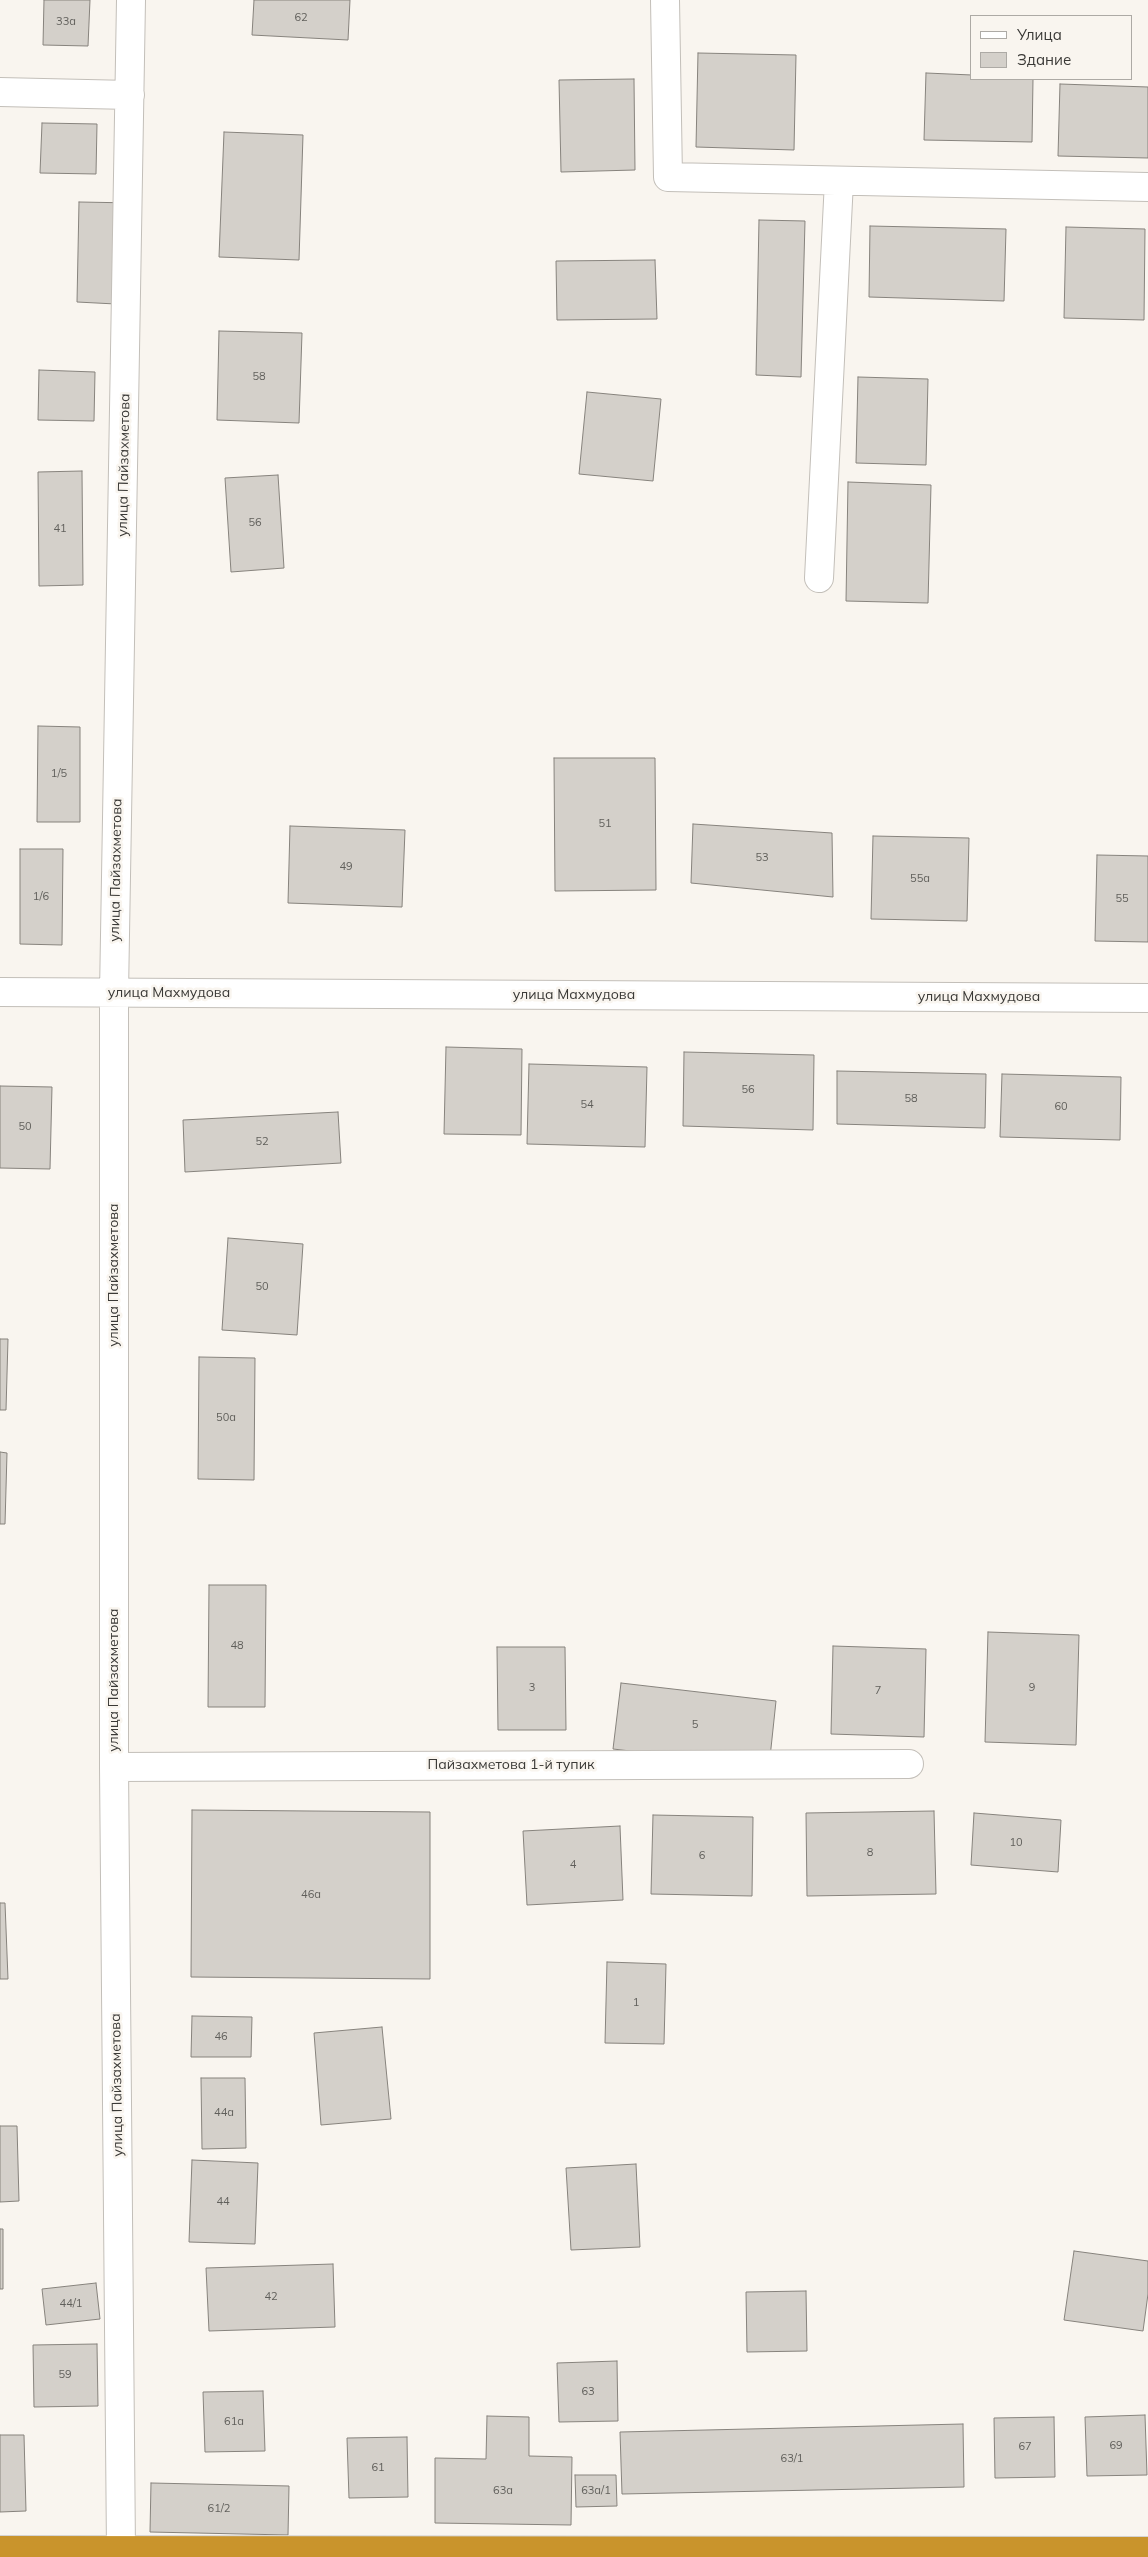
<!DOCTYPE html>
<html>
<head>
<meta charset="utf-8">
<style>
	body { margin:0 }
	#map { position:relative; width:1148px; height:2557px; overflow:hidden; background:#f9f5ef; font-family:Mulish,sans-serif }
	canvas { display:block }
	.legend { position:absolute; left:970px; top:15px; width:162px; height:65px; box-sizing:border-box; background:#f9f5ef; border:1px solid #adaaa5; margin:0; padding:6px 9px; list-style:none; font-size:15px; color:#3a3936 }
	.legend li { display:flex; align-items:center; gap:10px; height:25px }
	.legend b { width:25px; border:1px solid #adaaa5 }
</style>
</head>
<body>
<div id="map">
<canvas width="1148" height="2557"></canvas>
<ul class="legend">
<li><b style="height:6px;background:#fff"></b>Улица</li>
<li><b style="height:14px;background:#d4d0ca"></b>Здание</li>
</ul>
</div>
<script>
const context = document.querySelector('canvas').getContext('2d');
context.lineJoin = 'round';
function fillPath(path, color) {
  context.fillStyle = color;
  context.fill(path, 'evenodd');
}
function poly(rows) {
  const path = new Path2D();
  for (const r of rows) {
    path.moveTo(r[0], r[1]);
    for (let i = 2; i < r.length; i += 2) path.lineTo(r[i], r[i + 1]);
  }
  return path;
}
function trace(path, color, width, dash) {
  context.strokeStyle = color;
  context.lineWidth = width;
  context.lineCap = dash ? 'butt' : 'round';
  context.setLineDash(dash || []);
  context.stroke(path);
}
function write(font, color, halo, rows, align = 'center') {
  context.font = font + ' Mulish,sans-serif';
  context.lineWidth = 5;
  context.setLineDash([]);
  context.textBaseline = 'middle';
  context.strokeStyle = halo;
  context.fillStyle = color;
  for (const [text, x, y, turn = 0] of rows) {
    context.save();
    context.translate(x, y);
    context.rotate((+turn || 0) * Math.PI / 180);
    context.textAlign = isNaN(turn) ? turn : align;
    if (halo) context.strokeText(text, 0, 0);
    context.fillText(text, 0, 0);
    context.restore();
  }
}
const building = poly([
	[44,0,90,0,88,46,43,45,44,0],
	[254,0,350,0,348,40,252,35,254,0],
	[698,53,796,55,794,150,696,147,698,53],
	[926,73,972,75,972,79,1033,79,1032,142,924,140,926,73],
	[634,79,635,170,561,172,559,80,634,79],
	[1060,84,1148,87,1148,158,1058,156,1060,84],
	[42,123,97,124,96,174,40,173,42,123],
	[224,132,303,135,299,260,219,257,224,132],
	[79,202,134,203,135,305,77,302,79,202],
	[759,220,805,221,801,377,756,375,759,220],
	[870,226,1006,229,1004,301,869,297,870,226],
	[1066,227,1145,229,1144,320,1064,318,1066,227],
	[655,260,657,319,557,320,556,261,655,260],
	[219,331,302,333,299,423,217,420,219,331],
	[39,370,95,372,94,421,38,420,39,370],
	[858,377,928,379,926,465,856,463,858,377],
	[587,392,661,399,653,481,579,474,587,392],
	[82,471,83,585,39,586,38,472,82,471],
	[278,475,284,568,231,572,225,478,278,475],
	[848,482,931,485,928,603,846,601,848,482],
	[38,726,80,727,80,822,37,822,38,726],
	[554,758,655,758,656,890,555,891,554,758],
	[693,824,832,833,833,897,691,883,693,824],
	[290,826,405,830,402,907,288,903,290,826],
	[873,836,969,838,967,921,871,919,873,836],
	[20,849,63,849,62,945,20,944,20,849],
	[1097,855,1148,856,1148,942,1095,941,1097,855],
	[446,1047,522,1049,521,1135,444,1134,446,1047],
	[684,1052,814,1055,813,1130,683,1126,684,1052],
	[529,1064,647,1067,645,1147,527,1144,529,1064],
	[837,1071,986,1074,985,1128,837,1124,837,1071],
	[1002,1074,1121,1077,1120,1140,1000,1137,1002,1074],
	[0,1086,52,1087,50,1169,0,1168,0,1086],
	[338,1112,341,1163,185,1172,183,1120,338,1112],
	[228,1238,303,1244,297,1335,222,1330,228,1238],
	[0,1339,8,1339,6,1410,0,1410,0,1339],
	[199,1357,255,1358,254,1480,198,1479,199,1357],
	[0,1452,7,1453,5,1524,0,1524,0,1452],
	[209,1585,266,1585,265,1707,208,1707,209,1585],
	[988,1632,1079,1635,1076,1745,985,1742,988,1632],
	[833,1646,926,1649,924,1737,831,1734,833,1646],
	[497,1647,565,1647,566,1730,498,1730,497,1647],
	[621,1683,776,1701,769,1767,613,1749,621,1683],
	[192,1810,430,1812,430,1979,191,1977,192,1810],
	[934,1811,936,1894,807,1896,806,1813,934,1811],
	[974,1813,1061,1820,1058,1872,971,1865,974,1813],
	[653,1815,753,1817,752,1896,651,1894,653,1815],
	[620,1826,623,1900,527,1905,523,1831,620,1826],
	[0,1903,5,1903,8,1979,0,1979,0,1903],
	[607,1962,666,1964,664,2044,605,2043,607,1962],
	[192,2016,252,2017,251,2057,191,2057,192,2016],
	[382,2027,391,2119,321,2125,314,2033,382,2027],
	[201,2078,245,2078,246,2148,202,2149,201,2078],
	[0,2126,17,2126,19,2201,0,2202,0,2126],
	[192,2160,258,2163,255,2244,189,2242,192,2160],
	[636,2164,640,2247,571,2250,566,2168,636,2164],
	[0,2229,3,2229,3,2289,0,2289,0,2229],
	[1074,2251,1148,2261,1148,2294,1143,2331,1064,2320,1074,2251],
	[333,2264,335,2327,209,2331,206,2268,333,2264],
	[96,2283,100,2319,46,2325,42,2289,96,2283],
	[806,2291,807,2351,747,2352,746,2292,806,2291],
	[97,2344,98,2406,34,2407,33,2345,97,2344],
	[617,2361,618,2421,559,2422,557,2363,617,2361],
	[263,2391,265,2451,205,2452,203,2392,263,2391],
	[1145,2415,1147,2475,1087,2476,1085,2417,1145,2415],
	[487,2416,529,2417,529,2456,572,2457,571,2525,435,2523,435,2458,486,2459,487,2416],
	[1054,2417,1055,2477,995,2478,994,2418,1054,2417],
	[963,2424,964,2487,622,2494,620,2432,963,2424],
	[0,2435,24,2435,26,2511,0,2512,0,2435],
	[407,2437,408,2497,349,2498,347,2438,407,2437],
	[575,2475,616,2475,617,2506,576,2507,575,2475],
	[151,2483,289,2486,288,2535,150,2532,151,2483]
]);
fillPath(building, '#d4d0ca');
trace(building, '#87837d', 1);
const minor = poly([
	[665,0,668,177,1148,187],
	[0,92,130,95],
	[819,578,839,181],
	[0,992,1148,998],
	[114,1767,909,1764],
	[121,2550,114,1767,114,993,131,0]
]);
const highway = poly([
	[0,2550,1148,2551]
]);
trace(minor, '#c3bfb9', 30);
trace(highway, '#d4d3d3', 30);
trace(minor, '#fff', 28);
trace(highway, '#c9942c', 28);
write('11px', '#605f5b', null, [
	["62",301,18],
	["33а",66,22],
	["58",259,377],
	["56",255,523],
	["41",60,529],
	["1/5",59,774],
	["51",605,824],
	["53",762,858],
	["49",346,867],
	["55а",920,879],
	["1/6",41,897],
	["55",1122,899],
	["56",748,1090],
	["58",911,1099],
	["54",587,1105],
	["60",1061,1107],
	["50",25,1127],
	["52",262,1142],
	["50",262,1287],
	["50а",226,1418],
	["48",237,1646],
	["3",532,1688],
	["9",1032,1688],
	["7",878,1691],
	["5",695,1725],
	["10",1016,1843],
	["8",870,1853],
	["6",702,1856],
	["4",573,1865],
	["46а",311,1895],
	["1",636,2003],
	["46",221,2037],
	["44а",224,2113],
	["44",223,2202],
	["42",271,2297],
	["44/1",71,2304],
	["59",65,2375],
	["63",588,2392],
	["61а",234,2422],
	["69",1116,2446],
	["67",1025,2447],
	["63/1",792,2459],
	["61",378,2468],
	["63а",503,2491],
	["63а/1",596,2491],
	["61/2",219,2509]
]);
write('14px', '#3a3936', '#f9f5ef', [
	["улица Пайзахметова",124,465,-89],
	["улица Пайзахметова",116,870,-89],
	["улица Махмудова",169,993],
	["улица Махмудова",574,995],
	["улица Махмудова",979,997],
	["улица Пайзахметова",114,1275,-90],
	["улица Пайзахметова",114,1680,-90],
	["Пайзахметова 1-й тупик",511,1765],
	["улица Пайзахметова",117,2085,-91]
]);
</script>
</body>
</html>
